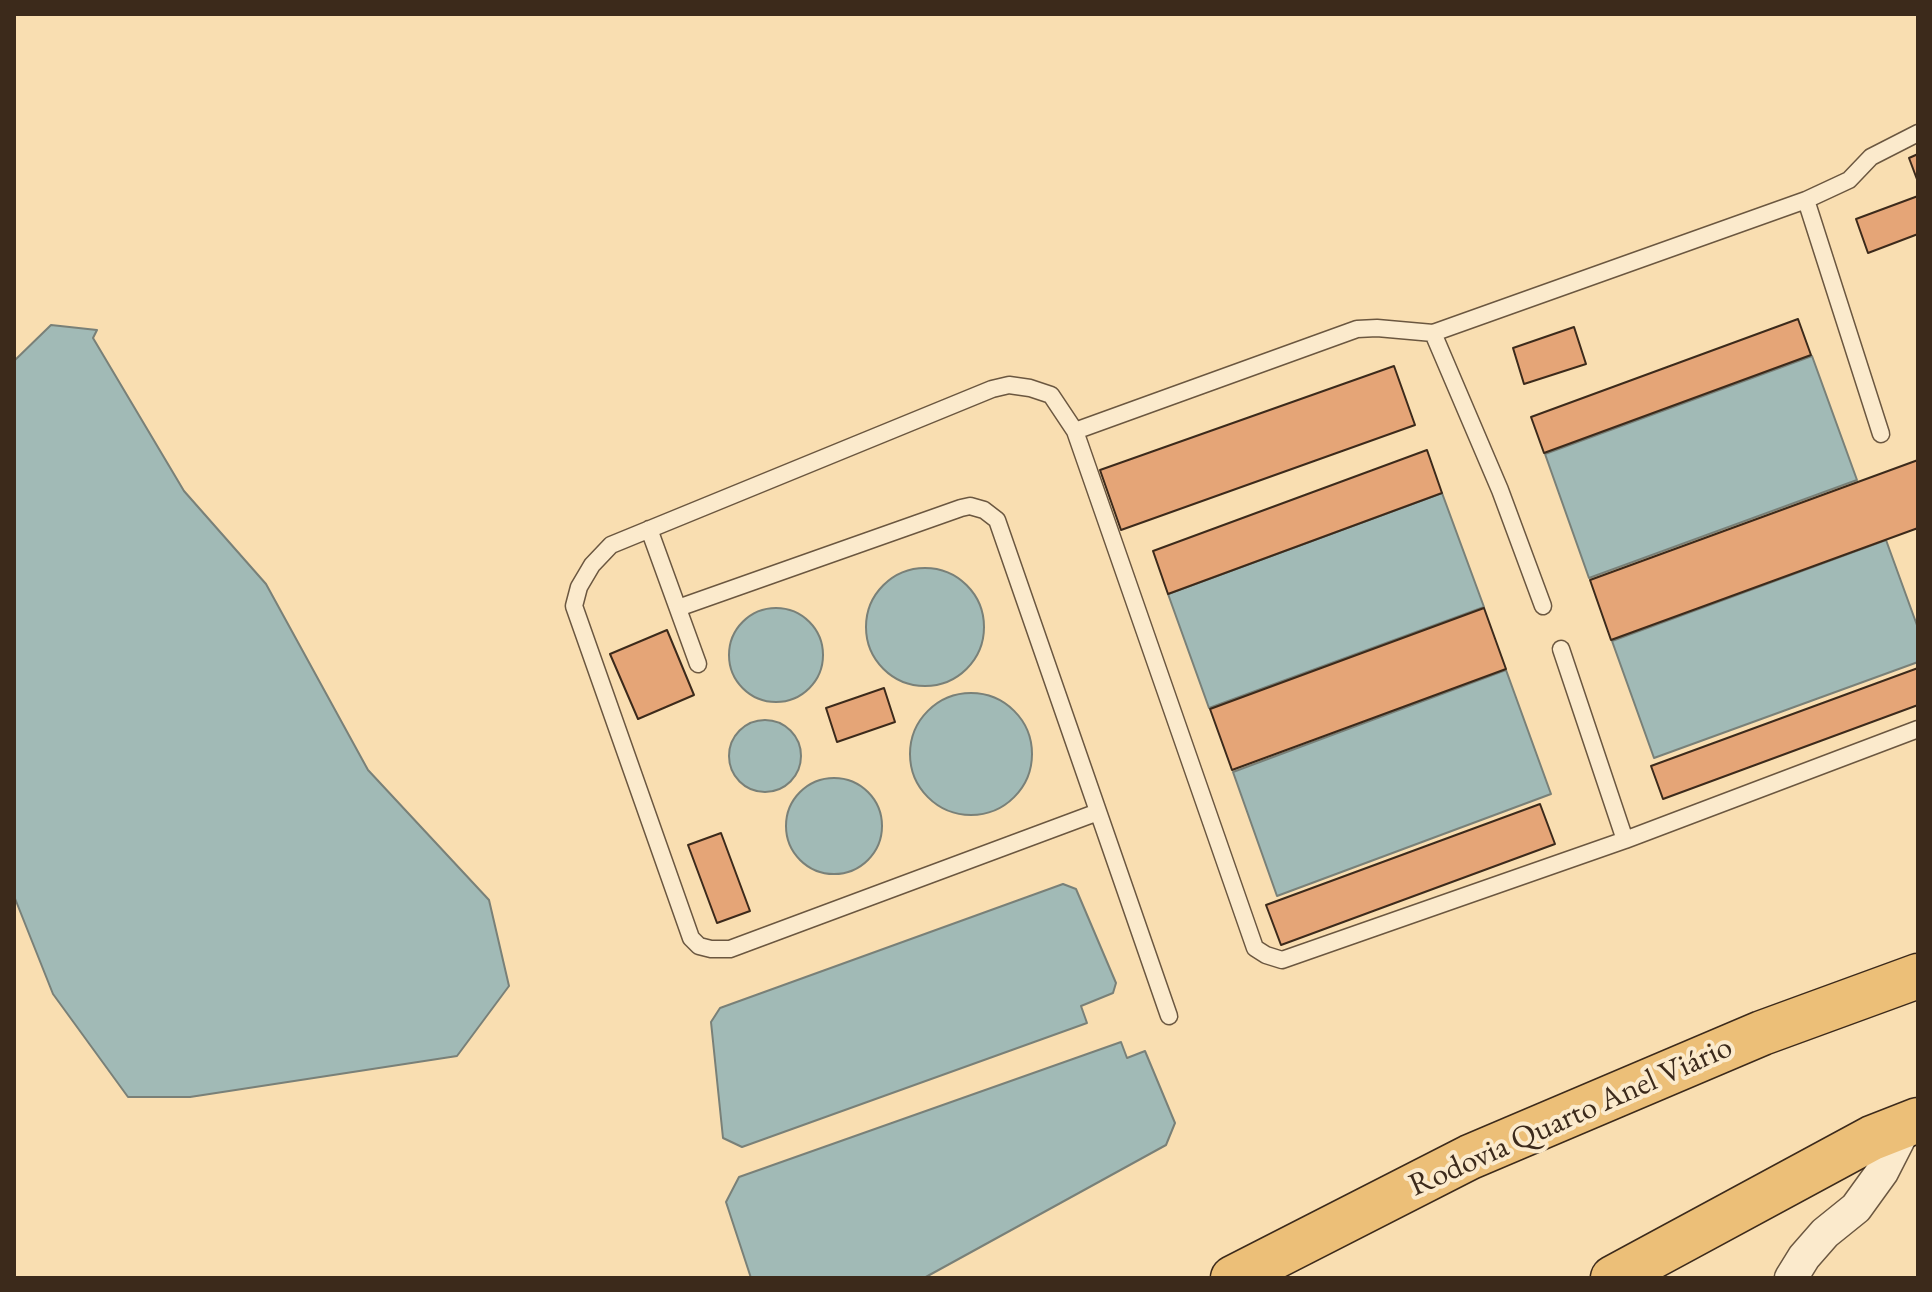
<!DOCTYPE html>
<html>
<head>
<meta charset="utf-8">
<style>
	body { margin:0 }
	#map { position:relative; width:1932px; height:1292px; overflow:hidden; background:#f9deb1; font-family:"EB Garamond",serif }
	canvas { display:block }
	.frame { position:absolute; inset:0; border:16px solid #3c2a1b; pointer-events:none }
</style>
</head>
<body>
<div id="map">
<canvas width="1932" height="1292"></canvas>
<div class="frame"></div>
</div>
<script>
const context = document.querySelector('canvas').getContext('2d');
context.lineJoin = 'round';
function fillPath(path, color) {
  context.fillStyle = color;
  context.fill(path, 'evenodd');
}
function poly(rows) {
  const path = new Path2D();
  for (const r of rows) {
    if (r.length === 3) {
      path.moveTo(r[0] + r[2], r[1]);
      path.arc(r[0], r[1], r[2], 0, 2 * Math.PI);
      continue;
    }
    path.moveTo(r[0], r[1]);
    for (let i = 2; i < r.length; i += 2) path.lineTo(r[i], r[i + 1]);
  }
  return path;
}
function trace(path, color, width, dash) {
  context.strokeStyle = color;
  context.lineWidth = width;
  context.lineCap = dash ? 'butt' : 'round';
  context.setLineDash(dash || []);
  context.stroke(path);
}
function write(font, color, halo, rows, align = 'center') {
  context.font = font + ' "EB Garamond",serif';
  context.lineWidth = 8;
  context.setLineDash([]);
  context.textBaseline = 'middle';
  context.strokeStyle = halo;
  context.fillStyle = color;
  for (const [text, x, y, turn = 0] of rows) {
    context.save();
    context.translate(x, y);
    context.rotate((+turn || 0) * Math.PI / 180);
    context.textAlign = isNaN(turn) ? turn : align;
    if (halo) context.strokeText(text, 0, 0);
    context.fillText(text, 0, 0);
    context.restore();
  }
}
const water = poly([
	[51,325,97,330,93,338,184,491,266,584,368,770,489,900,509,986,457,1056,190,1097,128,1097,53,994,14,896,14,361,51,325],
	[1812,356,1857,480,1589,578,1545,454,1812,356],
	[1442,493,1484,607,1209,708,1168,594,1442,493],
	[1886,540,1918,628,1918,662,1654,758,1612,641,1886,540],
	[925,627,59],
	[776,655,47],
	[1506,670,1551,794,1277,896,1233,772,1506,670],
	[971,754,61],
	[765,756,36],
	[834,826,48],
	[1063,884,1076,889,1116,983,1113,993,1081,1006,1087,1023,742,1147,723,1138,711,1022,720,1008,1063,884],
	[1121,1042,1127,1058,1145,1051,1175,1123,1166,1145,924,1278,751,1278,726,1202,739,1177,1121,1042]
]);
fillPath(water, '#a1bab6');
trace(water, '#798078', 2);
const building = poly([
	[1918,154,1918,182,1909,158,1918,154],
	[1918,196,1918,234,1868,253,1856,219,1918,196],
	[1798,319,1811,355,1544,453,1531,417,1798,319],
	[1574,327,1586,364,1524,384,1513,348,1574,327],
	[1394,366,1415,425,1121,530,1100,470,1394,366],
	[1427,450,1442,493,1168,594,1153,551,1427,450],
	[1918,460,1918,528,1611,640,1590,580,1918,460],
	[1484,608,1506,669,1232,770,1210,709,1484,608],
	[667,630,694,695,638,719,610,654,667,630],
	[1918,668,1918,705,1663,799,1651,766,1918,668],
	[884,688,895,722,837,742,826,708,884,688],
	[1540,804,1555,844,1281,945,1266,905,1540,804],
	[721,833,750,911,717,923,688,845,721,833]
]);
fillPath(building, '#e5a577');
trace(building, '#3c2a1b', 2);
const service = poly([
	[1806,200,1881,434],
	[1433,333,1500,490,1543,606],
	[1075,431,1357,329,1377,328,1433,333,1806,200,1849,180,1871,157,1918,133],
	[649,529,698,664],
	[678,608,961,508,970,506,984,510,997,520,1169,1016],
	[1561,649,1625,840],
	[1098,812,730,949,711,949,699,946,691,938,574,606,579,587,592,565,611,545,992,389,1009,385,1030,388,1051,395,1075,431,1255,948,1266,955,1282,960,1625,840,1918,729]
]);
const minor = poly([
	[1791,1278,1804,1257,1825,1233,1856,1208,1882,1172,1906,1125]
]);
const trunk = poly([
	[1233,1278,1470,1157,1762,1033,1918,976],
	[1613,1278,1872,1138,1918,1120]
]);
trace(service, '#6b5740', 19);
trace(minor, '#6b5740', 35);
trace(trunk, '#3c2a1b', 47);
trace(service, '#fbeacc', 16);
trace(minor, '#fbeacc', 32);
trace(trunk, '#ecbf78', 44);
write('32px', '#3c2a1b', '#fbeacc', [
	["Rodovia Quarto Anel Viário",1571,1117,-24]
]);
</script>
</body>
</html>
